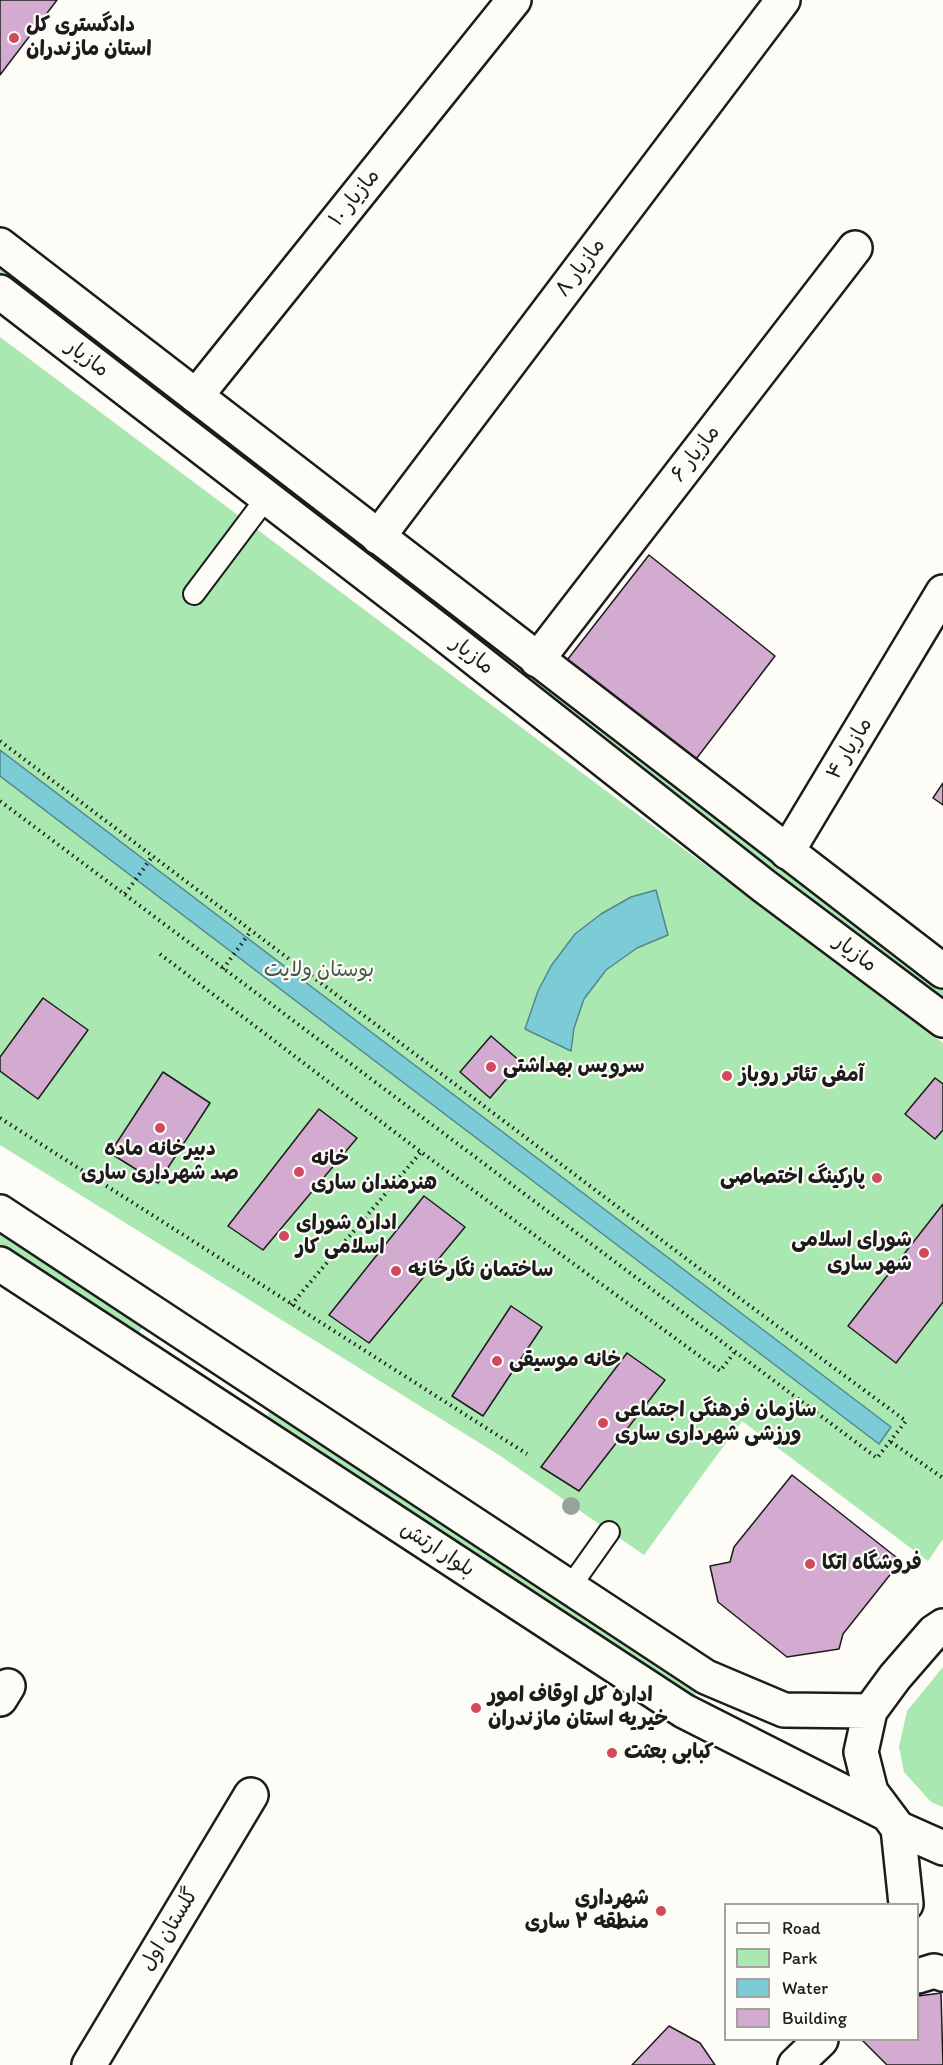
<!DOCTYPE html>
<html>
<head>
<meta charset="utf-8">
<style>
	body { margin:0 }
	#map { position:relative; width:943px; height:2065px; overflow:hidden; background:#fdfcf7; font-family:Itim,sans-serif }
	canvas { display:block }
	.legend { position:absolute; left:724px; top:1903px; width:195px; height:138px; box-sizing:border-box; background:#fdfcf7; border:2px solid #a3a29f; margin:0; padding:8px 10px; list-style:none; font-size:18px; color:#1c1c1c }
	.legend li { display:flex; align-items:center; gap:12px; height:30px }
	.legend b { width:30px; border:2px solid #a3a29f }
</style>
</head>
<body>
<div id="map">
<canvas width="943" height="2065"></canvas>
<ul class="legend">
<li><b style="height:8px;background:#fdfcf7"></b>Road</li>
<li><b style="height:16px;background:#a9e8b0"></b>Park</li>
<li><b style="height:16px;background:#7cccd7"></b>Water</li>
<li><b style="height:16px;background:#d3aad0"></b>Building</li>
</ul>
</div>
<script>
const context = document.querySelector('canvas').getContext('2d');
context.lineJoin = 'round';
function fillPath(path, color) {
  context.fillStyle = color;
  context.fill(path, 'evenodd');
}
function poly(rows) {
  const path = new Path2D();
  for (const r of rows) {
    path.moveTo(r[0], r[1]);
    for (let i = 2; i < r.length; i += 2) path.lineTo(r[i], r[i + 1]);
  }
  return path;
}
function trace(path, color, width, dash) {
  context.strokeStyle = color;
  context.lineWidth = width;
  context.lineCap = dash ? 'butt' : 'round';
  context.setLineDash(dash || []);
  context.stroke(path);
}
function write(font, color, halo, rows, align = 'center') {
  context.font = font + ' Itim,"Playpen Sans Arabic",sans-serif';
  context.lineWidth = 4.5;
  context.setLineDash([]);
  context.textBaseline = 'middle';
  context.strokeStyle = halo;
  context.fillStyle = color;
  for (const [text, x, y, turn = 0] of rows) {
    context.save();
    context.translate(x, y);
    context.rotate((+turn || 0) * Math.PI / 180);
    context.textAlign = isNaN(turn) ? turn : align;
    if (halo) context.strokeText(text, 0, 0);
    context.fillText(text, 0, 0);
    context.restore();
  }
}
fillPath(poly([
	[0,256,242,445,232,458,0,282],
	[0,337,943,1043,943,1539,928,1561,742,1421,644,1555,499,1455,0,1145],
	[376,547,943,984,943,1011,365,560],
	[0,1222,149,1319,136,1336,0,1247],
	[273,1405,703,1684,690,1701,265,1421],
	[943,1667,943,1807,931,1802,904,1772,899,1747,907,1711]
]), '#a9e8b0');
const water = poly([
	[0,750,891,1427,879,1444,0,776,0,750],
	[656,890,668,935,637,948,606,970,584,999,574,1028,571,1051,525,1029,538,991,551,966,575,934,601,914,631,897,656,890]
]);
fillPath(water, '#7cccd7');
trace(water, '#56868c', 1.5);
const building = poly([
	[0,0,57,0,0,75,0,0],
	[649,555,775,656,693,763,564,664,649,555],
	[943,783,943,805,933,798,943,783],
	[43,998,88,1030,38,1099,0,1071,0,1057,43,998],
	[491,1036,521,1062,490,1098,460,1072,491,1036],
	[163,1072,210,1103,158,1183,110,1153,163,1072],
	[935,1078,943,1084,943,1130,935,1139,905,1114,935,1078],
	[319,1109,357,1138,263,1250,228,1226,319,1109],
	[424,1196,465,1227,369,1343,329,1315,424,1196],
	[943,1204,943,1302,896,1363,848,1326,943,1204],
	[511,1306,542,1327,483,1416,452,1396,511,1306],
	[627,1353,665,1380,579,1491,541,1467,627,1353],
	[792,1475,901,1561,843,1634,839,1649,787,1657,718,1602,710,1566,730,1562,734,1547,792,1475],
	[941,1993,943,2065,887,2065,862,2040,918,2040,918,1996,941,1993],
	[669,2026,700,2043,715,2065,632,2065,669,2026]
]);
fillPath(building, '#d3aad0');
trace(building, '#1c1c1c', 1.5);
const lane = poly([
	[194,594,267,497],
	[570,1587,609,1532]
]);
const street = poly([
	[196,396,514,0],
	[378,537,783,0],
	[537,660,855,248],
	[787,852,943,592],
	[0,1699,8,1686],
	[89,2065,251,1795]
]);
const secondary = poly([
	[0,245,943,971],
	[0,292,440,631,764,886,943,1020],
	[898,1828,906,1904],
	[918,1976,934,1971,943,1974],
	[795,2065,821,2040]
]);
const primary = poly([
	[0,1212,706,1677,784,1710,870,1711],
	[0,1264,684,1711,887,1814],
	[943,1626,934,1632,895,1677,870,1711,861,1752,871,1792,898,1828,943,1848]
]);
trace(lane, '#1c1c1c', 24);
trace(street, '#1c1c1c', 38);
trace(secondary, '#1c1c1c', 38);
trace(primary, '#1c1c1c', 38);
trace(poly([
	[0,741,700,1269,906,1421,877,1458,0,801],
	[125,894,152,857],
	[160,954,421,1152,720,1371,734,1353],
	[223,969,251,931],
	[0,1118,527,1454],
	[291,1305,421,1152],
	[891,1442,943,1478]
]), '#1c1c1c', 4, [1.5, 4.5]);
trace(lane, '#fdfcf7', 20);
trace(street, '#fdfcf7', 33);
trace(secondary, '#fdfcf7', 33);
trace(primary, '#fdfcf7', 33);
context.fillStyle = '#98a297';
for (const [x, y] of [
	[571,1506]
]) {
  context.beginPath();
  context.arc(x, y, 9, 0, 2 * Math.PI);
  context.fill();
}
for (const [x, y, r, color] of [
	[14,38,6,"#d1495b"],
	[491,1067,6,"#d1495b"],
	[727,1076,6,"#d1495b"],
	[160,1128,6,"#d1495b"],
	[299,1172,6,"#d1495b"],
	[877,1178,6,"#d1495b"],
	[284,1236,6,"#d1495b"],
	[924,1253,6,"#d1495b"],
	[396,1271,6,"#d1495b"],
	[497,1361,6,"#d1495b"],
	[603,1423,6,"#d1495b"],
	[810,1564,6,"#d1495b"],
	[476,1708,6,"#d1495b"],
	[612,1753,6,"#d1495b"],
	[661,1911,6,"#d1495b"]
]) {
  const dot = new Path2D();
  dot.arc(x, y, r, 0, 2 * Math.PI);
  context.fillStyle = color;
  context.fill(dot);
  trace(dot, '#fdfcf7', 2);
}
write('bold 21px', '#1c1c1c', '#fdfcf7', [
	["دادگستری کل",26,26],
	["استان مازندران",26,50],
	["سرویس بهداشتی",503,1067],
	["آمفی تئاتر روباز",739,1076],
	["دبیرخانه ماده",160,1150,"center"],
	["صد شهرداری ساری",160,1174,"center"],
	["خانه",311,1160],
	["هنرمندان ساری",311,1184],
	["پارکینگ اختصاصی",865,1178,"right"],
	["اداره شورای",296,1224],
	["اسلامی کار",296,1248],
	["شورای اسلامی",912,1241,"right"],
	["شهر ساری",912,1265,"right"],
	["ساختمان نگارخانه",408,1271],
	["خانه موسیقی",509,1361],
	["سازمان فرهنگی اجتماعی",615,1411],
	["ورزشی شهرداری ساری",615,1435],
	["فروشگاه اتکا",822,1564],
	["اداره کل اوقاف امور",488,1696],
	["خیریه استان مازندران",488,1720],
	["کبابی بعثت",624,1753],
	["شهرداری",649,1899,"right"],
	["منطقه ۲ ساری",649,1923,"right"]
], 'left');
write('21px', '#1c1c1c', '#fdfcf7', [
	["مازیار ١٠",355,198,-51],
	["مازیار ٨",581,268,-53],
	["مازیار",87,359,37],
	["مازیار ۶",696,454,-52],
	["مازیار",472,656,38],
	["مازیار ۴",850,749,-59],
	["مازیار",855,954,37],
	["بلوار ارتش",437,1550,33],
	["گلستان اول",170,1930,-59]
]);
write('21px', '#465948', '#fdfcf7', [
	["بوستان ولایت",319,971]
]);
</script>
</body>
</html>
